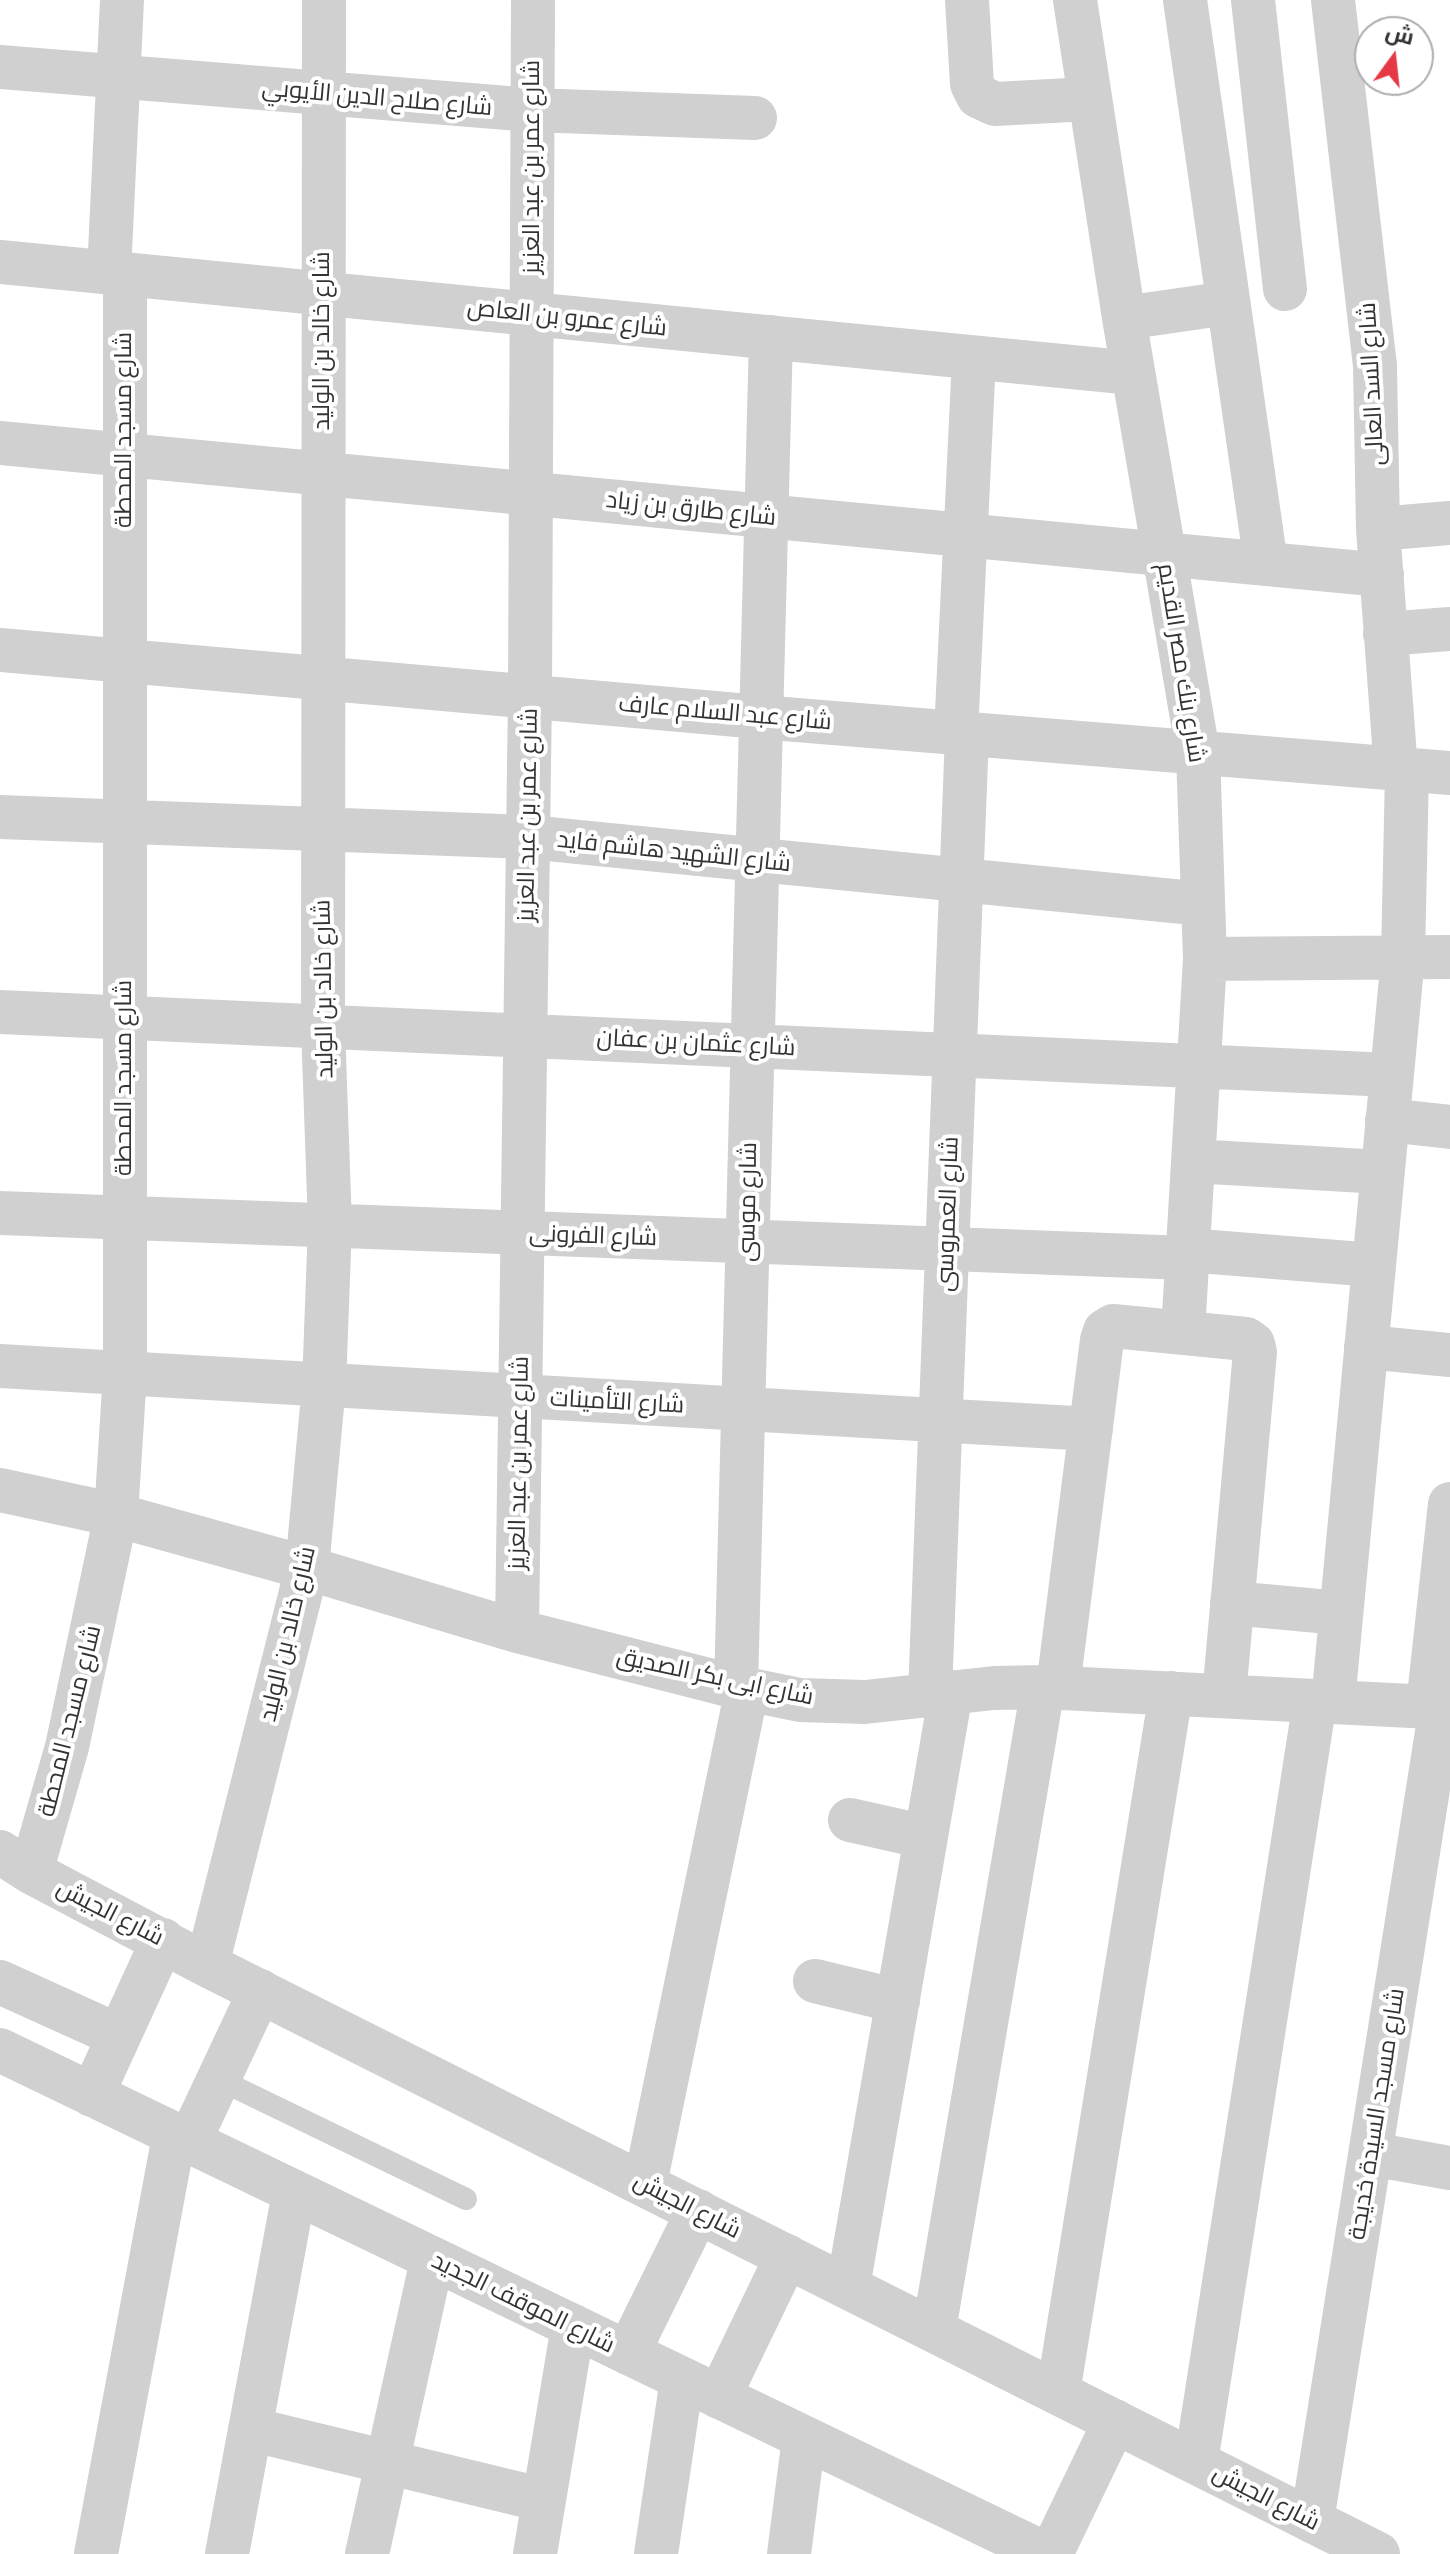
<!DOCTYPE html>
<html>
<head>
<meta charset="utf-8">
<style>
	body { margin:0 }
	#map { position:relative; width:1450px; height:2554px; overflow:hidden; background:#fff; font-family:Cabin,Cairo,sans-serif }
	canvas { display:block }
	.north { position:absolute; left:1354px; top:16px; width:80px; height:80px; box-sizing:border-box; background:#fff; border:2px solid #adadad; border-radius:50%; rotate:15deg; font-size:22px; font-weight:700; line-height:32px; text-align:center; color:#333 }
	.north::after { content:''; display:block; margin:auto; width:28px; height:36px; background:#e63946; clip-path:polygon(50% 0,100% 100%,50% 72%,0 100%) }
</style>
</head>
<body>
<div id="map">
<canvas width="1450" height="2554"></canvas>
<div class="north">ش</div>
</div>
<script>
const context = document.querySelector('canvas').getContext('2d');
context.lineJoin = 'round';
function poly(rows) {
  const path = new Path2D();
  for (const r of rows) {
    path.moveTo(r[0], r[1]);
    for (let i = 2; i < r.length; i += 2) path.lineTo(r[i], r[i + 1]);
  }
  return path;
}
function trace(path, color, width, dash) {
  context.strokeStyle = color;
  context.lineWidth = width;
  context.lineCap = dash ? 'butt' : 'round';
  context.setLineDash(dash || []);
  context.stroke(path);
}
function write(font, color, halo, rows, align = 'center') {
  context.font = font + ' Cabin,Cairo,sans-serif';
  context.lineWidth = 8;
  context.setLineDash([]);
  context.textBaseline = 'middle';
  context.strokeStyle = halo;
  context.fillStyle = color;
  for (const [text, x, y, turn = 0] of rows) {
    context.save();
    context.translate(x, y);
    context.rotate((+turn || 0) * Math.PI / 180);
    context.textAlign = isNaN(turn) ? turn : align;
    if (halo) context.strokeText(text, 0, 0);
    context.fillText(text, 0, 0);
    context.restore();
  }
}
trace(poly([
	[218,2079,466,2199]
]), '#d0d0d0', 22);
trace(poly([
	[967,0,972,84,978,96,995,104,1089,99],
	[1075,0,1124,318,1198,753,1205,959,1183,1332],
	[1185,0,1266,564],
	[1253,0,1285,289],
	[1333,0,1375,366,1378,529,1396,770],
	[0,67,532,110,755,118],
	[0,262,1133,373],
	[109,273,122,0],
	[1124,318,1228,303],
	[0,443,1382,575],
	[1378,529,1450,523],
	[1385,634,1450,629],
	[0,650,760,717,1450,773],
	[956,733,974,358],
	[0,817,528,837,1203,904],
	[1205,959,1450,957],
	[0,1012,1391,1075],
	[1387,1120,1450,1127],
	[1193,1161,1382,1172],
	[0,1213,1187,1258],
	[1187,1250,1374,1265],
	[1366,1347,1450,1355],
	[0,1366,1091,1429],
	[0,1490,116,1515,307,1568,517,1631,736,1687,800,1700,865,1702,994,1688,1043,1687,1450,1708],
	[1232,1603,1340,1613],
	[517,1631,530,695,533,0],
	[736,1687,771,337],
	[1058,1687,1102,1340,1105,1331,1113,1326,1246,1339,1253,1344,1255,1352,1224,1696],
	[930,1694,967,734],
	[1333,1702,1403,957,1407,771],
	[1428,1706,1450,1504],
	[850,1820,926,1837],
	[0,1852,31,1872,207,1965,1378,2554],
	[31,1872,67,1747,116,1515,125,1373,125,274],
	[207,1965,307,1568,324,1385,330,1225,323,1027,324,0],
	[815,1981,898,2001],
	[0,1982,119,2036],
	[0,2050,1046,2554],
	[92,2095,163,1940],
	[189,2142,260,1991],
	[1371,2154,1450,2168],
	[645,2184,747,1689],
	[848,2287,951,1692],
	[934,2330,1043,1687],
	[628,2353,698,2211],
	[1058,2393,1171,1693],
	[719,2397,787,2256],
	[250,2429,544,2500],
	[1196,2462,1315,1701],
	[1312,2521,1441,1707],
	[96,2554,174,2136],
	[227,2554,294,2193],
	[367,2554,432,2260],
	[535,2554,573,2326],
	[656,2554,682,2379],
	[789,2554,804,2438],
	[1051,2554,1115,2421]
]), '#d0d0d0', 44);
write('24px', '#333', '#fff', [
	["شارع صلاح الدين الأيوبي",377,98,5],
	["شارع عمر بن عبد العزيز",532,167,-90],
	["شارع عمرو بن العاص",567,318,6],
	["شارع خالد بن الوليد",322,341,-90],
	["شارع السد العالى",1372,384,-93],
	["شارع مسجد المحطة",124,430,-90],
	["شارع طارق بن زياد",691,509,6],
	["شارع بنك مصر القديم",1181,663,81],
	["شارع عبد السلام عارف",725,713,5],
	["شارع عمر بن عبد العزيز",528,815,-89],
	["شارع الشهيد هاشم فايد",674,852,6],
	["شارع خالد بن الوليد",324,989,-91],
	["شارع عثمان بن عفان",696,1043,3],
	["شارع مسجد المحطة",124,1078,-90],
	["شارع موسى",748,1202,-89],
	["شارع العمروسى",948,1214,-88],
	["شارع الفرونى",593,1236,2],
	["شارع التأمينات",617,1402,3],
	["شارع عمر بن عبد العزيز",519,1463,-89],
	["شارع خالد بن الوليد",288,1634,-77],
	["شارع ابى بكر الصديق",715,1677,12],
	["شارع مسجد المحطة",70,1721,-76],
	["شارع الجيش",110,1913,27],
	["شارع مسجد السيدة خديجة",1377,2114,-81],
	["شارع الجيش",687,2206,27],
	["شارع الموقف الجديد",523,2303,26],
	["شارع الجيش",1266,2498,27]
]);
</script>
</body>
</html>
